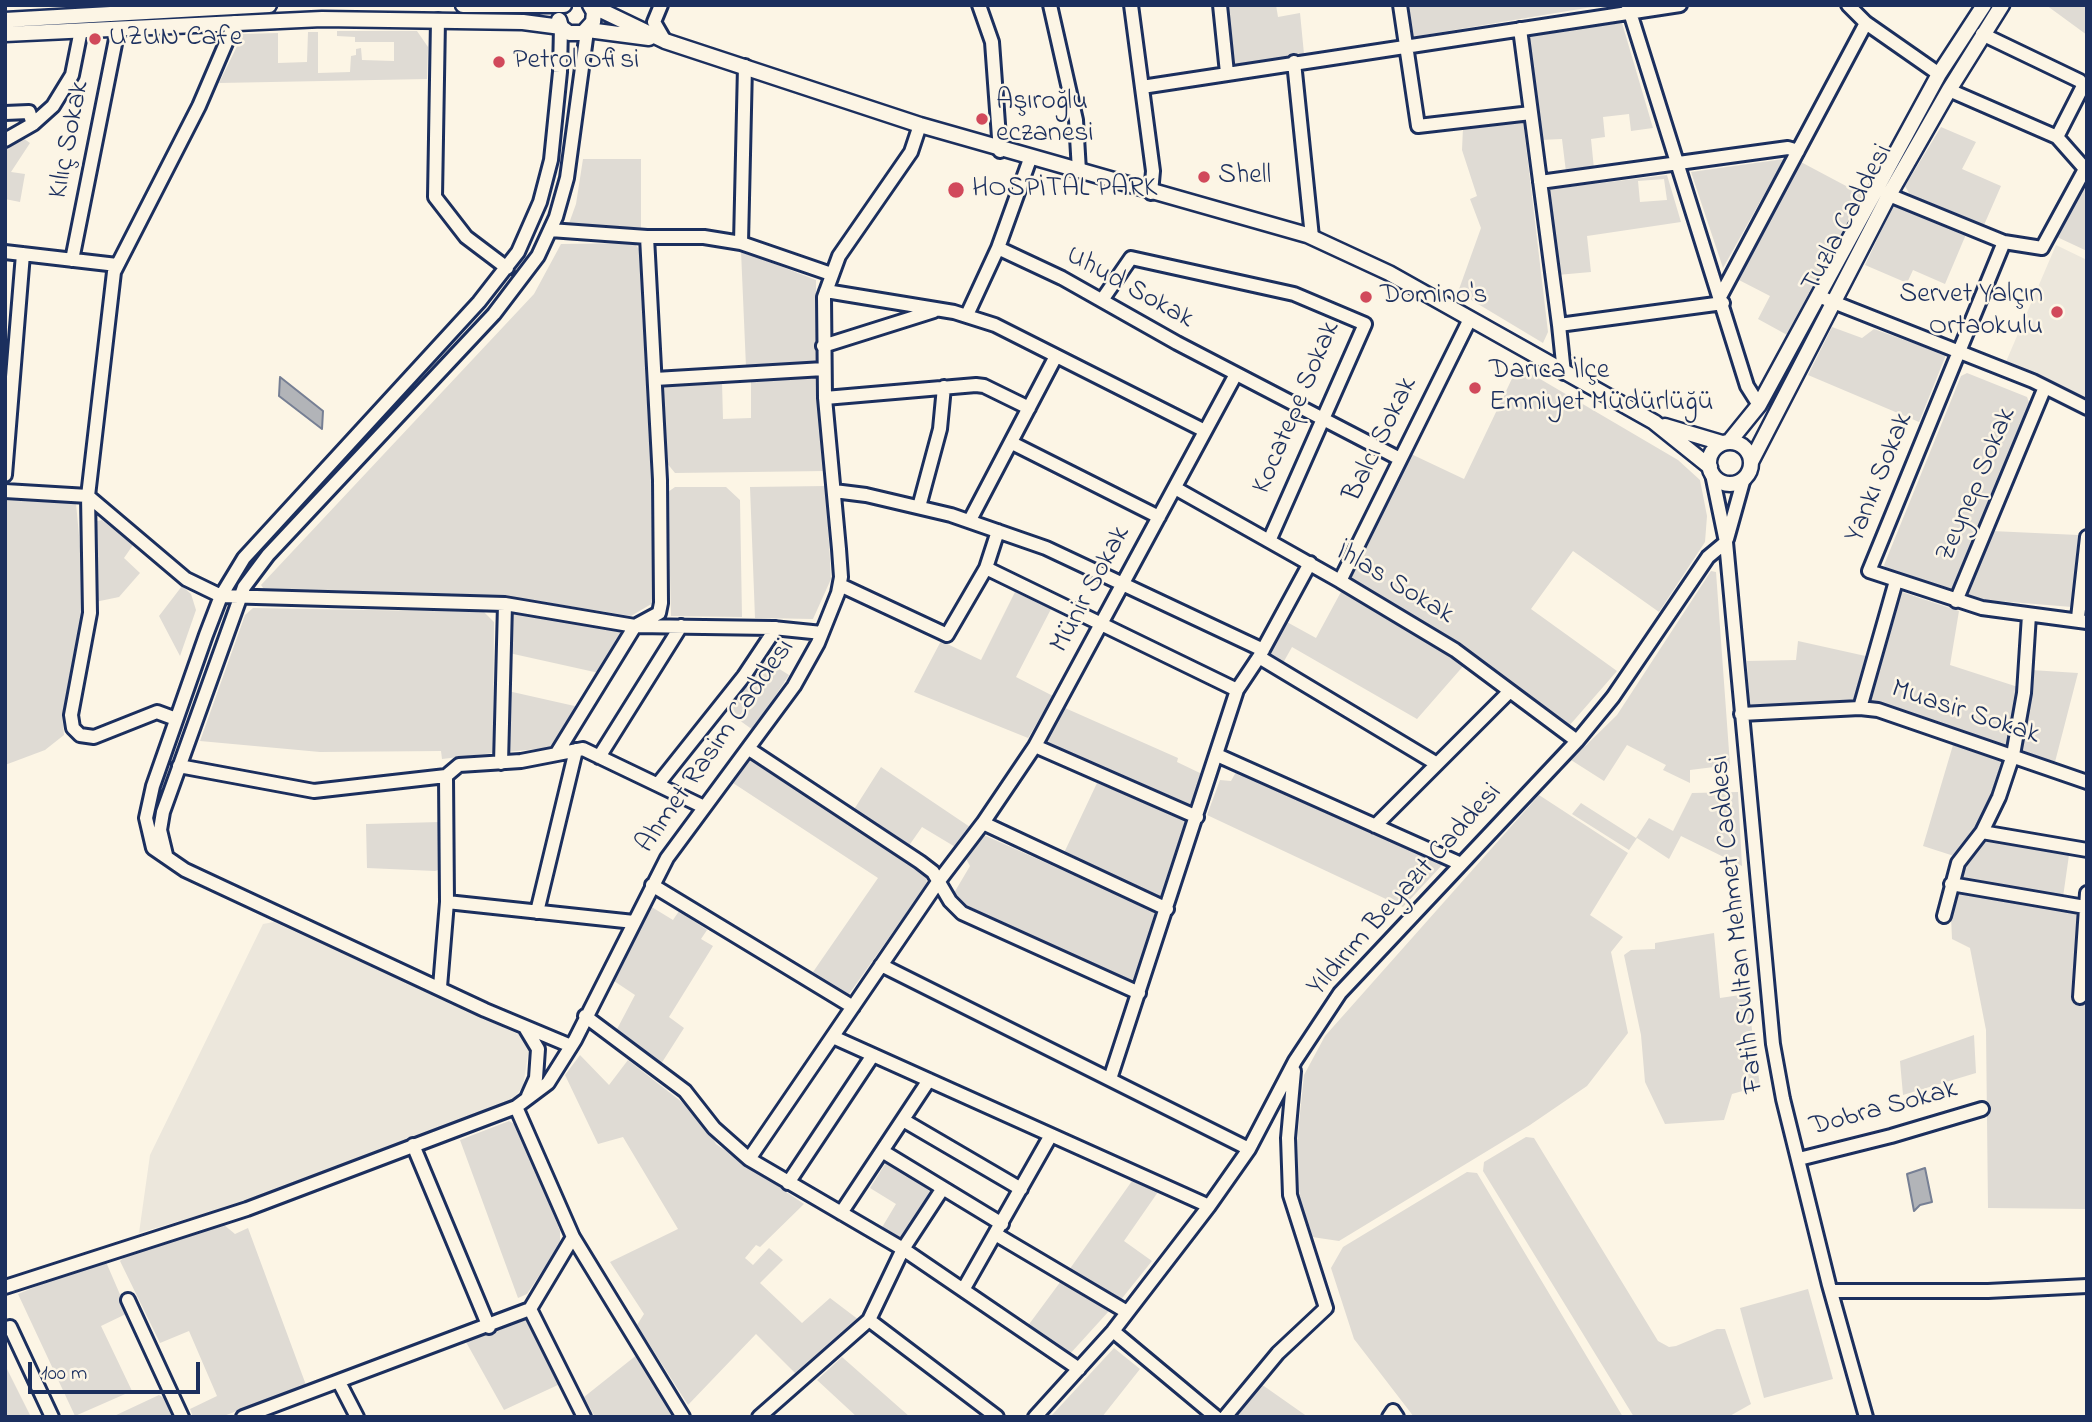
<!DOCTYPE html>
<html>
<head>
<meta charset="utf-8">
<style>
	body { margin:0 }
	#map { position:relative; width:2092px; height:1422px; overflow:hidden; background:#fcf5e5; font-family:"Indie Flower",sans-serif }
	canvas { display:block }
	.frame { position:absolute; inset:0; border:7px solid #1b2f5e; pointer-events:none }
	.scale { position:absolute; left:28px; top:1362px; width:172px; height:32px; box-sizing:border-box; border:4px solid #1b2f5e; border-top:0; padding-left:9px; font-size:21px; line-height:24px; white-space:nowrap; color:#1b2f5e; -webkit-text-stroke:5px #fcf5e5; paint-order:stroke }
</style>
</head>
<body>
<div id="map">
<canvas width="2092" height="1422"></canvas>
<div class="frame"></div>
<div class="scale">100 m</div>
</div>
<script>
const context = document.querySelector('canvas').getContext('2d');
context.lineJoin = 'round';
function fillPath(path, color) {
  context.fillStyle = color;
  context.fill(path, 'evenodd');
}
function poly(rows) {
  const path = new Path2D();
  for (const r of rows) {
    if (r.length === 3) {
      path.moveTo(r[0] + r[2], r[1]);
      path.arc(r[0], r[1], r[2], 0, 2 * Math.PI);
      continue;
    }
    path.moveTo(r[0], r[1]);
    for (let i = 2; i < r.length; i += 2) path.lineTo(r[i], r[i + 1]);
  }
  return path;
}
function trace(path, color, width, dash) {
  context.strokeStyle = color;
  context.lineWidth = width;
  context.lineCap = dash ? 'butt' : 'round';
  context.setLineDash(dash || []);
  context.stroke(path);
}
function write(font, color, halo, rows, align = 'center') {
  context.font = font + ' "Indie Flower",sans-serif';
  context.lineWidth = 5;
  context.setLineDash([]);
  context.textBaseline = 'middle';
  context.strokeStyle = halo;
  context.fillStyle = color;
  for (const [text, x, y, turn = 0] of rows) {
    context.save();
    context.translate(x, y);
    context.rotate((+turn || 0) * Math.PI / 180);
    context.textAlign = isNaN(turn) ? turn : align;
    if (halo) context.strokeText(text, 0, 0);
    context.fillText(text, 0, 0);
    context.restore();
  }
}
fillPath(poly([
	[2056,245,2087,260,2087,401,2005,364],
	[274,922,520,1035,529,1048,523,1087,513,1099,480,1115,261,1197,139,1233,150,1155,263,924]
]), '#ece7dc');
fillPath(poly([
	[1224,5,1276,5,1278,17,1300,13,1304,54,1231,65],
	[1407,5,1604,5,1412,37],
	[2046,5,2087,5,2087,35],
	[1622,23,1653,128,1631,131,1629,114,1603,117,1605,137,1591,139,1594,169,1566,172,1562,139,1540,140,1528,35],
	[337,31,417,31,428,47,427,79,219,83,243,34,278,33,278,63,307,62,308,32,318,32,318,73,350,72,351,56,356,55,356,49,361,48,362,60,394,61,394,42,355,42,355,37,337,36],
	[1523,120,1548,332,1543,343,1458,292,1481,228,1470,199,1477,196,1462,150,1463,128],
	[1941,127,1976,142,1962,169,2001,186,1984,225,1910,195,1905,186],
	[20,136,30,143,11,172,25,174,20,202,5,199,5,145],
	[583,159,641,159,641,232,567,229,576,204],
	[1784,159,1723,268,1691,172],
	[1799,161,1863,195,1789,336,1758,319,1770,296,1737,279],
	[1667,175,1681,222,1587,236,1591,272,1557,275,1546,193,1552,189],
	[1664,179,1667,200,1640,202,1638,181],
	[2087,184,2087,251,2057,237,2079,188],
	[1898,204,1967,232,1945,284,1913,270,1907,283,1865,265,1893,206],
	[634,243,639,249,651,480,653,603,631,616,507,596,266,592,261,585,534,294,561,244],
	[741,251,816,280,816,363,746,367],
	[1832,327,1862,338,1874,329,1946,355,1919,422,1808,375],
	[1518,366,1678,460,1700,480,1707,516,1705,542,1659,612,1573,551,1531,609,1617,671,1569,726,1458,644,1349,577,1411,454,1464,479],
	[1967,373,2027,397,2031,408,1956,588,1949,592,1887,571,1884,565,1961,376],
	[818,376,825,471,675,473,666,462,662,387,722,382,723,419,751,418,751,378],
	[826,486,831,579,813,619,755,618,750,487],
	[675,487,726,487,740,500,742,617,671,616,668,492],
	[5,500,76,503,86,612,62,715,64,735,45,750,5,765],
	[102,520,133,545,124,558,140,573,119,597,95,602,93,522],
	[1992,531,2078,535,2072,607,1986,600,1965,595],
	[1711,571,1716,572,1730,765,1690,770,1690,783,1663,770,1666,765,1627,745,1604,781,1571,760,1617,715],
	[182,586,191,594,196,610,180,656,159,616],
	[1342,590,1465,664,1417,719,1292,647,1283,663,1267,654,1285,621,1316,638],
	[1899,591,1959,611,1950,665,2018,687,2006,747,1900,710,1869,702],
	[1015,592,1051,609,1016,677,1053,696,1028,738,914,692,941,641,981,660],
	[253,608,484,612,494,622,493,753,442,759,441,751,320,752,200,741,245,615],
	[517,613,620,632,622,636,599,673,509,653,509,615],
	[1798,641,1870,657,1859,701,1749,706,1747,661,1796,660],
	[762,658,789,675,753,730,725,710],
	[2031,670,2078,673,2055,762,2023,752],
	[508,691,579,707,557,743,548,748,506,752],
	[1065,708,1178,758,1177,762,1202,774,1189,808,1044,741],
	[1953,745,2002,761,1981,823,1954,856,1923,846],
	[750,758,926,875,927,884,849,994,813,972,878,878,733,783],
	[881,767,970,827,957,848,922,827,908,847,853,811],
	[1236,772,1444,863,1403,907,1207,815,1220,780,1231,781],
	[1097,783,1189,820,1162,900,1063,855],
	[1738,792,1742,866,1681,836,1669,859,1637,838,1629,850,1572,814,1581,803,1636,838,1649,818,1673,831,1692,793],
	[1539,795,1628,853,1590,915,1623,937,1611,952,1628,1033,1587,1086,1530,1125,1339,1241,1312,1237,1298,1193,1297,1142,1304,1075,1325,1036],
	[440,822,442,869,435,871,367,868,366,824],
	[984,835,1158,913,1135,981,1129,982,972,911,963,903,954,893,970,866,965,857],
	[1983,838,2069,855,2063,897,1957,880,1962,863],
	[1956,891,2080,911,2077,1002,2087,1005,2087,1209,1988,1208,1986,1030,1970,948,1952,939,1951,916],
	[650,906,673,920,679,911,707,930,701,939,713,946,669,1017,684,1028,661,1064,616,1031,635,995,614,981],
	[1714,933,1720,998,1747,994,1760,1086,1732,1094,1724,1120,1665,1124,1645,1082,1641,1035,1624,955,1631,950,1655,949,1655,943],
	[1974,1035,1976,1073,1903,1095,1900,1061],
	[580,1055,609,1085,628,1060,701,1117,716,1144,804,1204,760,1247,756,1245,745,1258,753,1265,769,1248,783,1260,760,1283,802,1323,830,1298,859,1320,798,1376,756,1334,688,1405,637,1325,644,1314,610,1262,678,1229,623,1137,598,1144,565,1075],
	[509,1121,518,1126,560,1231,560,1244,527,1294,518,1298,460,1140],
	[1526,1137,1534,1138,1658,1341,1669,1347,1676,1346,1717,1329,1725,1329,1751,1404,1728,1417,1634,1417,1483,1171,1484,1162],
	[887,1161,933,1190,902,1242,881,1229,896,1204,870,1188],
	[1467,1172,1477,1173,1623,1417,1414,1417,1354,1339,1331,1268,1343,1247],
	[1132,1181,1158,1192,1124,1241,1152,1261,1119,1302,1069,1270],
	[223,1224,235,1234,248,1228,306,1385,221,1417,193,1417,190,1409,217,1396,189,1331,160,1343,120,1261,128,1254],
	[106,1262,128,1313,101,1326,132,1391,75,1416,18,1294,66,1274],
	[1061,1281,1109,1311,1069,1355,1027,1327],
	[1808,1289,1833,1379,1764,1398,1740,1308],
	[528,1317,560,1384,504,1410,466,1342],
	[1114,1348,1140,1369,1102,1417,1052,1415],
	[638,1354,677,1417,595,1417,584,1397],
	[842,1357,910,1417,857,1417,817,1380],
	[5,1365,31,1417,5,1417],
	[1261,1384,1308,1417,1235,1417],
	[159,1395,167,1400,175,1417,112,1417]
]), '#dfdbd4');
const water = poly([
	[280,377,323,411,322,429,279,396,280,377],
	[1925,1168,1932,1202,1920,1205,1914,1211,1907,1174,1925,1168]
]);
fillPath(water, '#b2b4b8');
trace(water, '#767f94', 2);
const minor = poly([
	[661,5,654,22,665,41],
	[979,5,992,42,1000,151],
	[1050,5,1076,120,1079,171],
	[1131,5,1153,171,1151,193],
	[1220,5,1227,73],
	[1400,5,1418,126,1531,113],
	[1848,5,1866,23,1939,74],
	[1628,6,1747,386,1759,405],
	[438,20,435,197,466,237,507,268],
	[561,27,560,72,551,160,540,202,518,252,479,302,244,558,221,596,206,635,153,786,146,818,153,848,185,870,485,1010,571,1046],
	[1520,29,1559,325],
	[1982,34,2080,81,2083,86,2057,137],
	[1294,62,1312,237],
	[1142,87,1680,5],
	[1949,90,2057,137,2087,171],
	[5,113,29,112,33,124],
	[5,140,33,124,53,106,72,75,81,30],
	[1540,182,1788,148,1798,151],
	[1889,195,2004,242,2042,248,2085,169],
	[550,230,647,237,704,237,741,243,831,274],
	[2004,242,1869,571,1982,608,2087,622],
	[741,243,745,66],
	[998,248,1062,278,1177,343,1400,459],
	[5,252,117,265],
	[72,260,118,29],
	[826,291,954,312,995,325,1205,431],
	[1721,295,1866,23],
	[1818,296,2033,381,2087,408],
	[1102,300,1131,258,1294,294,1365,324,1269,541],
	[967,315,998,248,1030,159],
	[823,346,934,311],
	[1564,373,1559,325,1723,303],
	[655,379,824,369],
	[825,398,976,385,984,386,1029,408],
	[1012,443,1159,517],
	[1712,474,1726,542,1773,1044,1783,1099,1829,1285,1866,1417],
	[5,475,23,254],
	[1175,488,1340,581,1455,650,1577,741],
	[5,491,88,496,186,579,221,596,505,604],
	[834,491,866,495,951,515,1046,548,1263,650],
	[919,507,940,429,944,387],
	[970,520,1056,356],
	[1727,539,1744,478],
	[986,568,1237,690],
	[1340,581,1469,321],
	[840,585,947,635,986,568,998,531],
	[1956,601,2045,387],
	[2078,618,2087,537],
	[1259,657,1437,764],
	[1860,708,1896,581],
	[1741,714,1860,708,1878,710,2087,782],
	[176,719,157,712,94,737,80,735,73,728,71,715,90,613,88,496,114,272,199,106,235,22],
	[1035,746,1197,817],
	[749,749,920,862,933,872,950,901,962,913,1139,993],
	[557,753,635,626,659,613,661,603,660,480,647,237],
	[1217,755,1461,864],
	[599,757,681,626],
	[501,763,505,604,635,626,773,628,822,633],
	[179,766,314,791,446,776,459,765,521,761,583,749,704,807],
	[658,784,744,676,776,628],
	[983,823,1035,746,1236,374],
	[1375,826,1510,691],
	[1982,832,2087,850],
	[166,855,160,830,163,812,244,587,268,555,494,314,538,256,556,217,567,178,587,31],
	[1951,884,2085,907],
	[652,885,853,1007],
	[447,902,634,922],
	[537,912,576,750],
	[1944,916,1958,863,1982,832,1999,797,2013,755,2024,693,2029,615],
	[881,965,1249,1149],
	[440,987,447,902,446,776],
	[2080,997,2087,893],
	[585,1016,685,1091,714,1128,749,1159,903,1249,1079,1369],
	[526,1029,538,1049,536,1078,528,1096],
	[833,1037,1209,1206],
	[1110,1079,1237,690,1259,657,1310,563],
	[516,1107,573,1237,683,1417],
	[903,1120,1021,1189],
	[413,1145,489,1327],
	[882,1151,1002,1224],
	[749,1159,938,882,983,823,1167,909],
	[1799,1159,1891,1136,1982,1109],
	[788,1183,873,1055],
	[841,1213,929,1080],
	[997,1235,1127,1312],
	[5,1287,247,1209,516,1107,548,1083,575,1040,667,858,794,686,818,643,838,593,841,577,839,549,825,398,824,297,839,256,911,152,920,125],
	[963,1290,1051,1135],
	[1831,1291,1988,1291,2087,1286],
	[128,1300,182,1417],
	[530,1309,584,1417],
	[869,1320,997,1417],
	[10,1327,52,1417],
	[1113,1331,1216,1417],
	[339,1382,357,1417],
	[243,1417,530,1309,573,1237],
	[759,1417,869,1320,903,1249,943,1188],
	[1035,1417,1113,1331,1209,1206,1249,1149,1295,1061,1340,993,1577,741,1613,697,1708,557,1726,542],
	[1225,1417,1278,1353,1326,1308,1290,1195,1288,1138,1294,1071],
	[1389,1417,1393,1411,1397,1417]
]);
const major = poly([
	[463,5,564,5],
	[590,5,665,41,920,125,1307,235,1389,273,1654,422,1710,467],
	[5,20,269,5],
	[559,20,561,27,569,33,583,33,593,22,594,12,590,5],
	[588,30,649,38],
	[5,34,322,19,523,22,561,27],
	[1665,426,1722,443],
	[1729,442,1759,405,1939,74,1984,5],
	[1730,463,21],
	[1751,462,1889,195,1949,90,2002,5]
]);
trace(minor, '#1b2f5e', 18);
trace(major, '#1b2f5e', 19);
trace(minor, '#fcf5e5', 12);
trace(major, '#fcf5e5', 14);
for (const [x, y, r, color] of [
	[95,39,7,"#d1495b"],
	[499,62,7,"#d1495b"],
	[982,119,7,"#d1495b"],
	[1204,177,7,"#d1495b"],
	[956,190,9,"#d1495b"],
	[1366,297,7,"#d1495b"],
	[2057,312,7,"#d1495b"],
	[1475,388,7,"#d1495b"]
]) {
  const dot = new Path2D();
  dot.arc(x, y, r, 0, 2 * Math.PI);
  context.fillStyle = color;
  context.fill(dot);
  trace(dot, '#fcf5e5', 2.5);
}
write('28px', '#1b2f5e', '#fcf5e5', [
	["UZUN Cafe",109,39],
	["Petrol Ofisi",513,62],
	["Aşıroğlu",996,103],
	["eczanesi",996,135],
	["Shell",1218,177],
	["HOSPİTAL PARK",972,190],
	["Servet Yalçın",2043,296,"right"],
	["Ortaokulu",2043,328,"right"],
	["Domino's",1380,297],
	["Darıca İlçe",1489,372],
	["Emniyet Müdürlüğü",1489,404]
], 'left');
write('28px', '#1b2f5e', '#fcf5e5', [
	["Kılıç Sokak",71,140,-79],
	["Tuzla Caddesi",1849,219,-62],
	["Uhud Sokak",1129,289,29],
	["Kocatepe Sokak",1298,408,-67],
	["Balcı Sokak",1382,440,-64],
	["Yankı Sokak",1881,478,-68],
	["Zeynep Sokak",1978,485,-67],
	["İhlas Sokak",1394,585,31],
	["Münir Sokak",1092,590,-62],
	["Muasir Sokak",1965,714,18],
	["Ahmet Rasim Caddesi",717,747,-55],
	["Yıldırım Beyazıt Caddesi",1406,891,-48],
	["Fatih Sultan Mehmet Caddesi",1739,924,-96],
	["Dobra Sokak",1884,1110,-15]
]);
</script>
</body>
</html>
